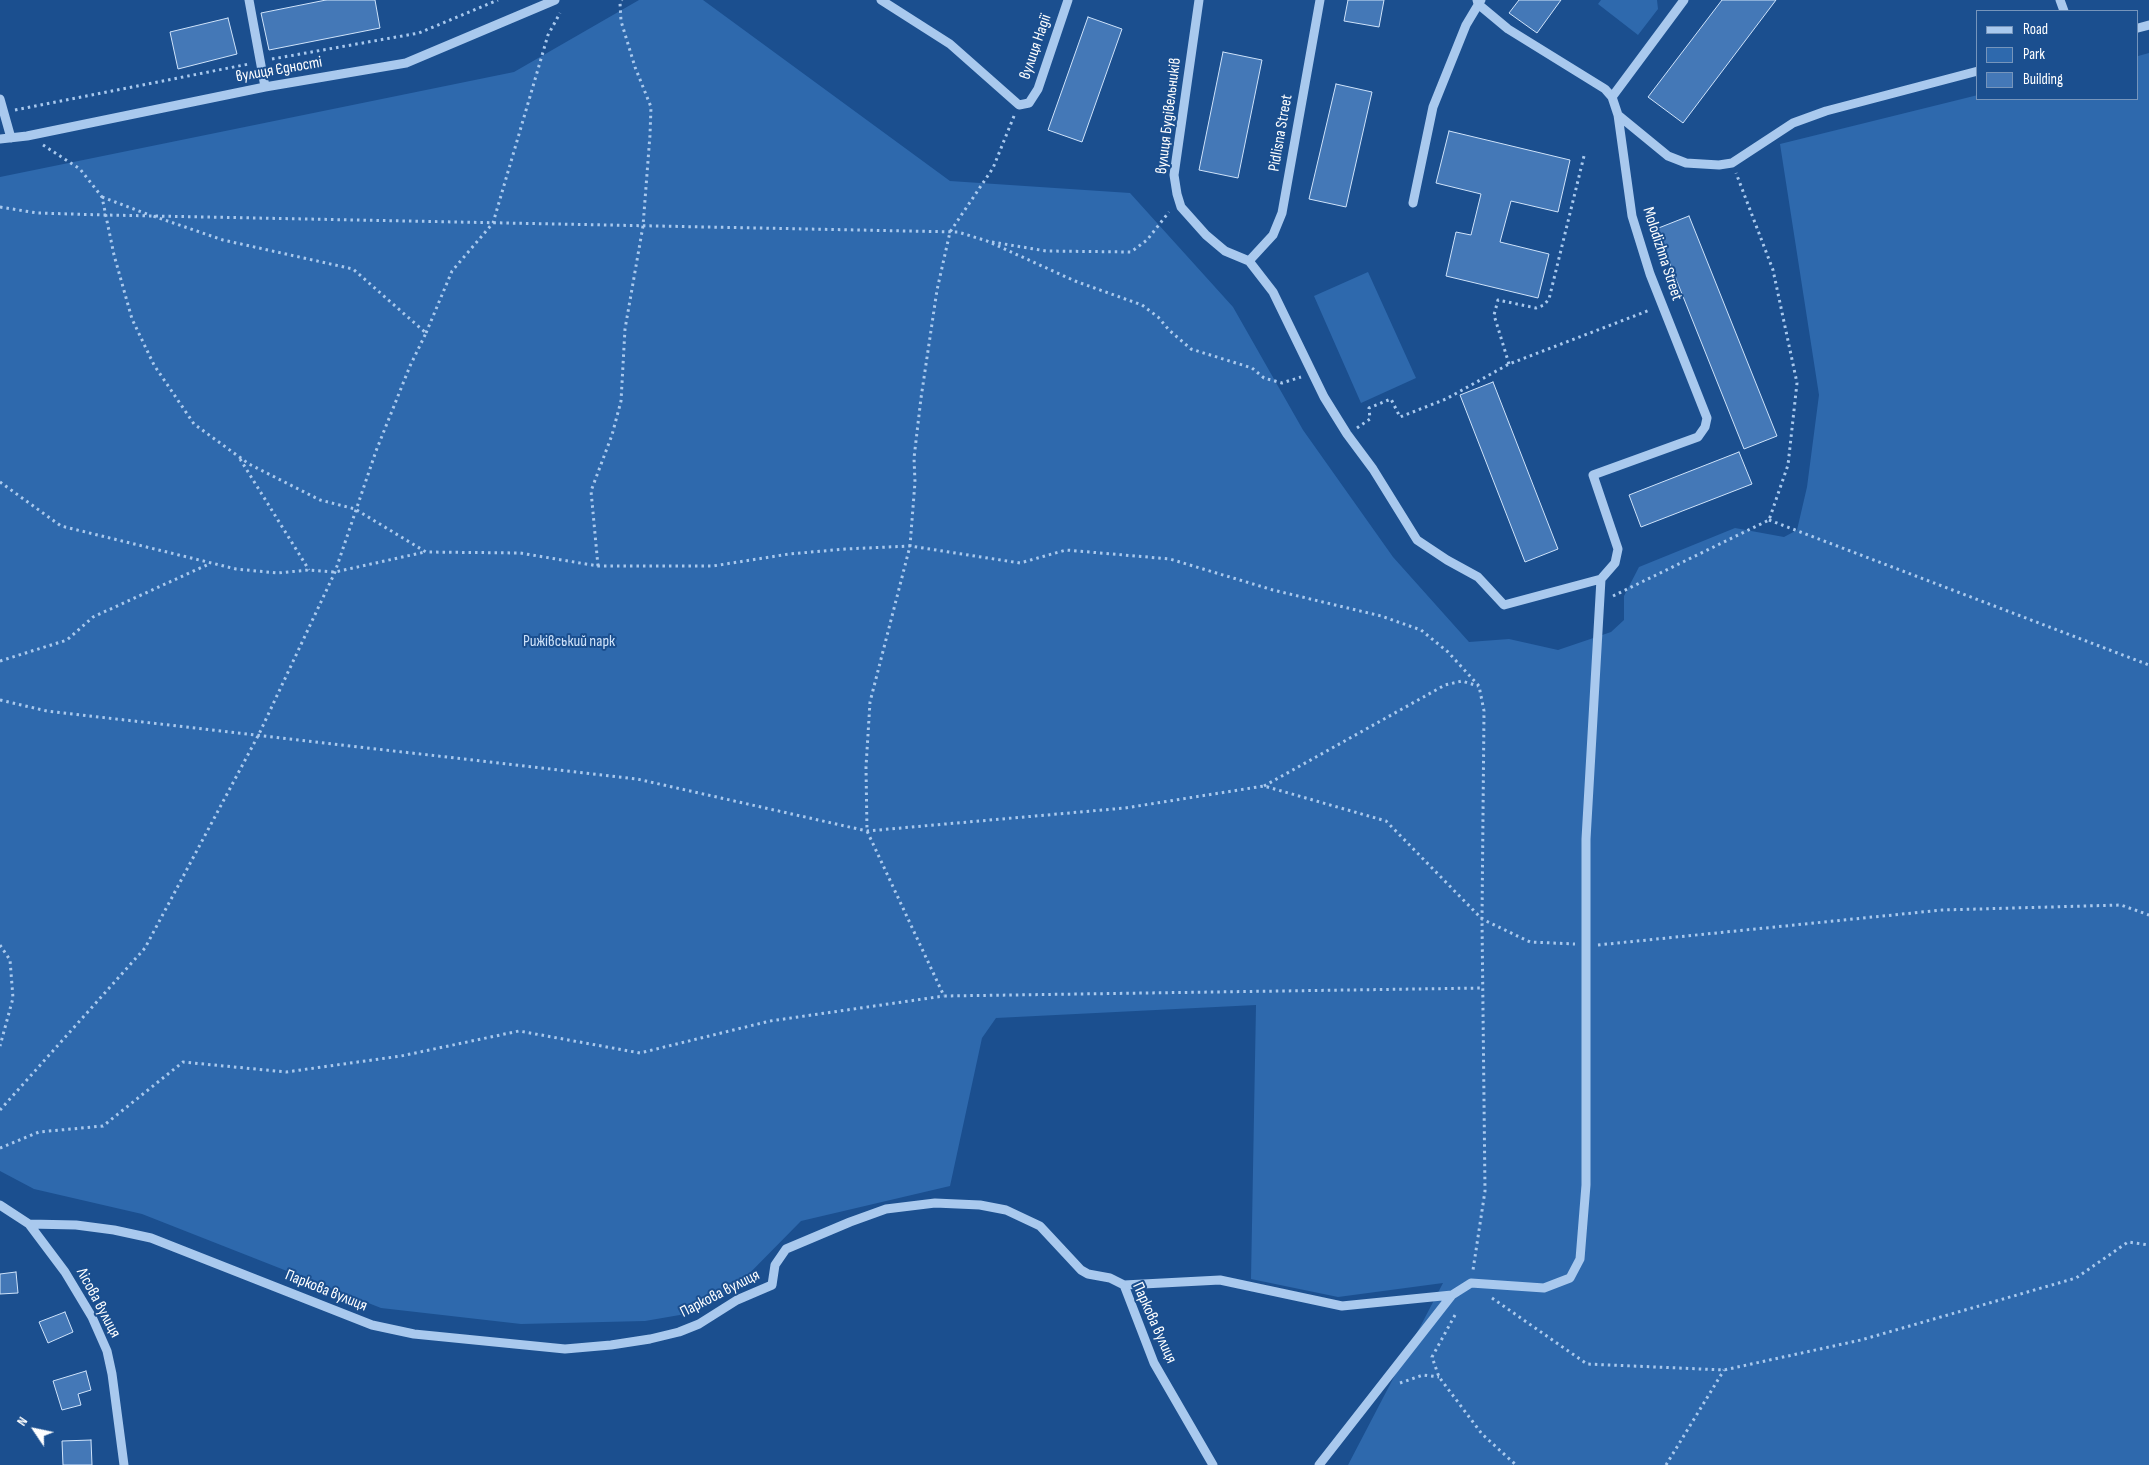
<!DOCTYPE html>
<html>
<head>
<meta charset="utf-8">
<style>
	body { margin:0 }
	#map { position:relative; width:2149px; height:1465px; overflow:hidden; background:#1b4f8f; font-family:"Sofia Sans Condensed",sans-serif }
	canvas { display:block }
	.legend { position:absolute; left:1976px; top:10px; width:162px; height:90px; box-sizing:border-box; background:#1b4f8f; border:1px solid #7695bc; margin:0; padding:6px 9px; list-style:none; font-size:15px; color:#fff }
	.legend li { display:flex; align-items:center; gap:10px; height:25px }
	.legend b { width:25px; border:1px solid #7695bc }
	.north { position:absolute; left:10px; top:1405px; width:50px; height:50px; -webkit-text-stroke:4px #1b4f8f; paint-order:stroke; rotate:304deg; font-size:14px; font-weight:700; line-height:20px; text-align:center; color:#fff }
	.north::after { content:''; display:block; margin:auto; width:18px; height:22px; background:#fff; clip-path:polygon(50% 0,100% 100%,50% 72%,0 100%) }
</style>
</head>
<body>
<div id="map">
<canvas width="2149" height="1465"></canvas>
<ul class="legend">
<li><b style="height:6px;background:#a9c9ee"></b>Road</li>
<li><b style="height:14px;background:#2e69ad"></b>Park</li>
<li><b style="height:14px;background:#4478b7"></b>Building</li>
</ul>
<div class="north">N</div>
</div>
<script>
const context = document.querySelector('canvas').getContext('2d');
context.lineJoin = 'round';
function fillPath(path, color) {
  context.fillStyle = color;
  context.fill(path, 'evenodd');
}
function poly(rows) {
  const path = new Path2D();
  for (const r of rows) {
    path.moveTo(r[0], r[1]);
    for (let i = 2; i < r.length; i += 2) path.lineTo(r[i], r[i + 1]);
  }
  return path;
}
function trace(path, color, width, dash) {
  context.strokeStyle = color;
  context.lineWidth = width;
  context.lineCap = dash ? 'butt' : 'round';
  context.setLineDash(dash || []);
  context.stroke(path);
}
function write(font, color, halo, rows, align = 'center') {
  context.font = font + ' "Sofia Sans Condensed",sans-serif';
  context.lineWidth = 4;
  context.setLineDash([]);
  context.textBaseline = 'middle';
  context.strokeStyle = halo;
  context.fillStyle = color;
  for (const [text, x, y, turn = 0] of rows) {
    context.save();
    context.translate(x, y);
    context.rotate((+turn || 0) * Math.PI / 180);
    context.textAlign = isNaN(turn) ? turn : align;
    if (halo) context.strokeText(text, 0, 0);
    context.fillText(text, 0, 0);
    context.restore();
  }
}
fillPath(poly([
	[639,0,703,0,950,181,1130,193,1233,307,1303,430,1393,557,1469,642,1509,639,1558,650,1611,632,1624,620,1624,596,1639,567,1735,528,1784,537,1797,530,1807,487,1819,395,1780,144,1978,95,1978,99,2138,99,2138,56,2149,53,2149,1465,1348,1465,1443,1283,1338,1297,1251,1279,1256,1005,996,1018,982,1038,950,1186,801,1221,736,1287,697,1312,645,1321,521,1324,381,1308,142,1214,34,1189,0,1171,0,177,514,72],
	[1601,0,1657,0,1658,9,1638,35,1598,4],
	[1368,272,1416,378,1361,403,1314,296]
]), '#2e69ad');
const building = poly([
	[326,0,375,0,380,28,269,50,261,13,326,0],
	[1348,0,1384,0,1379,27,1344,21,1348,0],
	[1519,0,1561,0,1537,33,1509,13,1519,0],
	[1722,0,1776,0,1683,123,1648,97,1722,0],
	[1088,17,1122,29,1082,142,1048,130,1088,17],
	[228,18,237,54,178,69,170,32,228,18],
	[1223,52,1262,60,1238,178,1199,170,1223,52],
	[1336,84,1372,92,1346,207,1309,199,1336,84],
	[1449,131,1570,160,1558,212,1511,201,1500,242,1549,254,1538,298,1446,276,1456,232,1471,235,1481,194,1436,183,1449,131],
	[1689,216,1777,436,1744,449,1656,229,1689,216],
	[1493,382,1558,549,1525,562,1460,395,1493,382],
	[1739,452,1752,484,1641,527,1629,495,1739,452],
	[16,1272,18,1293,0,1294,0,1274,16,1272],
	[65,1312,73,1332,48,1343,39,1322,65,1312],
	[86,1371,91,1390,78,1394,81,1405,62,1410,53,1381,86,1371],
	[91,1440,92,1465,63,1465,62,1441,91,1440]
]);
fillPath(building, '#4478b7');
trace(building, '#cfe3fa', 1);
trace(poly([
	[272,59,419,33,498,0],
	[15,110,249,64],
	[1014,116,993,168,950,232,937,290,921,398,914,458,915,482,910,546,870,702,866,767,867,831,944,996,1483,988],
	[43,145,80,169,102,197,114,255,132,319,154,365,194,424,249,464,320,500,355,509,426,552,520,553,598,566,713,566,789,554,845,549,910,546,1020,563,1066,550,1170,559,1273,590,1381,616,1421,630,1448,652,1479,686,1484,711,1482,919,1485,1191,1473,1270],
	[102,197,147,214],
	[0,207,37,213,105,215,958,232,987,241,1075,281,1142,305,1158,317,1169,330,1191,349,1252,368,1264,378,1282,383,1301,377],
	[992,242,1046,251,1131,252,1147,240,1169,212],
	[426,333,452,271,493,223,548,35,560,13],
	[1509,364,1494,315,1498,300,1536,308,1544,305,1549,299,1584,156],
	[1357,428,1370,419,1369,408,1391,399,1400,417,1446,399,1509,364,1650,310],
	[240,459,309,570],
	[0,482,61,526,236,569,278,573,309,570,335,572,425,552],
	[1769,520,2149,665],
	[598,566,591,491,612,435,621,401,625,329,643,226,650,135,651,107,635,67,621,21,620,3,622,0],
	[1613,596,1769,520,1788,465,1797,383,1773,270,1736,173],
	[0,661,67,640,93,617,209,564],
	[0,700,47,711,637,779,867,831,1125,808,1264,786,1386,821,1482,919,1530,942,1575,944],
	[1264,786,1445,685,1462,681,1478,686],
	[0,945,10,960,13,998,0,1046],
	[1598,945,1942,910,2121,905,2149,915],
	[0,1110,145,948,259,734,335,572,376,451,410,366,426,333,353,269,223,240,153,216],
	[0,1148,39,1132,103,1126,183,1062,286,1072,401,1056,519,1031,640,1053,770,1021,944,996],
	[1492,1298,1587,1364,1724,1370,1861,1340,2076,1278,2128,1242,2149,1245],
	[1455,1315,1432,1357,1439,1377,1482,1434,1516,1465],
	[1400,1383,1423,1375,1439,1377],
	[1666,1465,1724,1370]
]), '#a9c9ee', 3, [2.5, 4]);
trace(poly([
	[249,0,265,87],
	[881,0,950,44,1019,105,1029,103,1038,89,1068,0],
	[1199,0,1174,175,1177,194,1181,207,1206,235,1225,251,1249,261],
	[2060,0,2064,11],
	[2138,28,2149,25],
	[1612,97,1684,0],
	[0,99,11,138],
	[1618,115,1668,156,1686,163,1719,165,1732,163,1793,123,1826,111,1978,71],
	[0,139,27,136,265,87,406,63,555,0],
	[1413,203,1433,107,1466,25,1481,0],
	[1249,261,1273,292,1324,397,1347,434,1373,469,1417,540,1447,560,1478,577,1504,605,1601,579,1615,563,1618,549,1593,475,1698,437,1705,427,1707,418,1650,274,1632,216,1618,115,1612,97,1605,89,1508,29,1478,4,1477,0],
	[1249,261,1273,235,1282,213,1320,0],
	[0,1205,29,1224,76,1225,114,1230,151,1238,372,1325,414,1334,565,1349,611,1345,650,1339,679,1332,699,1324,737,1300,772,1285,775,1265,786,1249,850,1222,886,1209,935,1203,980,1205,1006,1210,1040,1226,1081,1270,1088,1274,1110,1278,1124,1285,1154,1363,1213,1465],
	[29,1224,65,1272,92,1317,107,1351,112,1374,124,1465],
	[1124,1285,1220,1280,1342,1306,1452,1295],
	[1319,1465,1452,1295,1471,1283,1544,1288,1570,1278,1580,1259,1586,1185,1586,839,1601,579]
]), '#a9c9ee', 9);
write('16px', '#fff', '#1b4f8f', [
	["вулиця Надії",1036,47,-71],
	["вулиця Єдності",279,70,-10],
	["вулиця Будівельників",1169,116,-83],
	["Pidlisna Street",1281,133,-80],
	["Molodizhna Street",1662,254,72],
	["Паркова вулиця",326,1291,22],
	["Паркова вулиця",720,1294,-27],
	["Лісова вулиця",98,1303,62],
	["Паркова вулиця",1154,1323,66]
]);
write('16px', '#cfe3fa', '#1b4f8f', [
	["Рижівський парк",569,642]
]);
</script>
</body>
</html>
